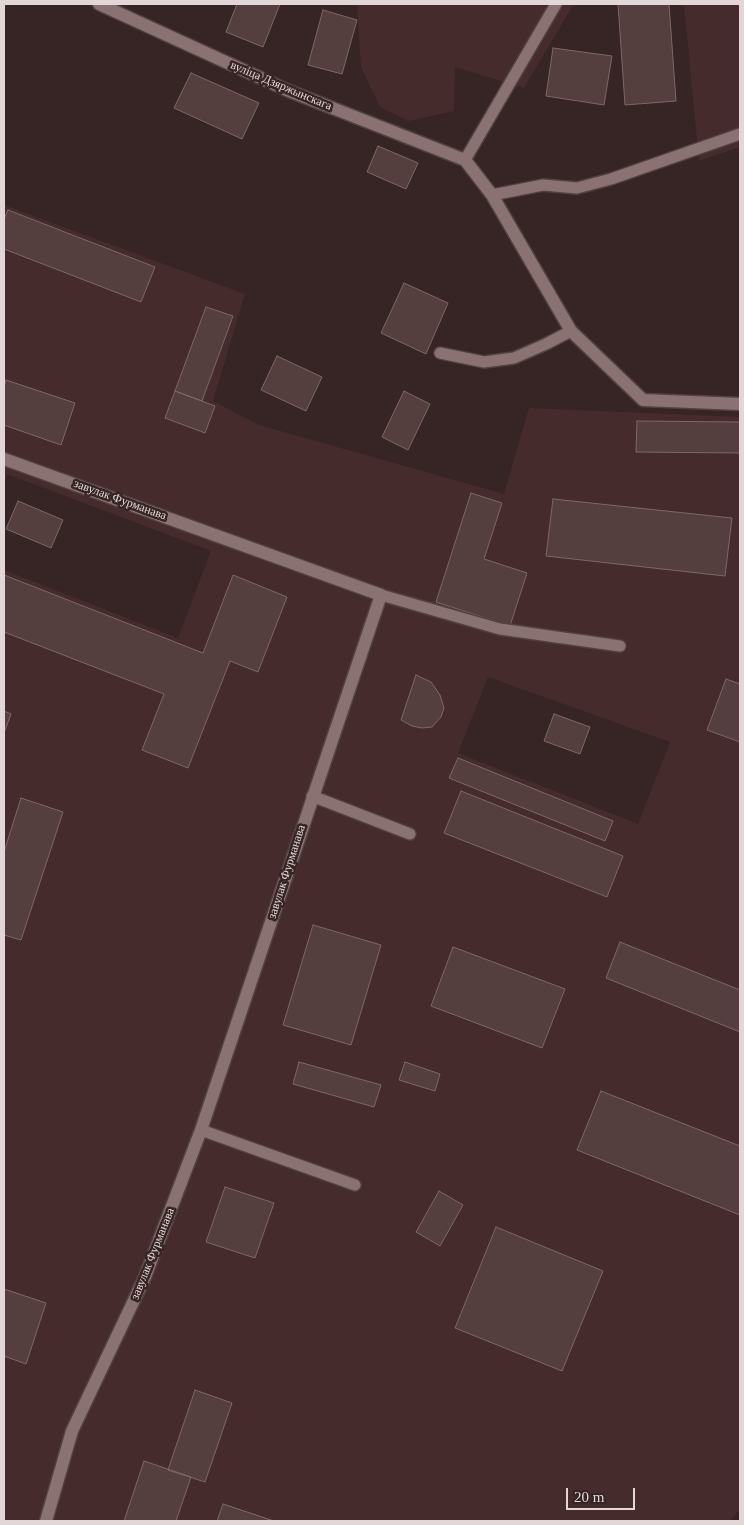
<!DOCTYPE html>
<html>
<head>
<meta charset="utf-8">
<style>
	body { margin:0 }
	#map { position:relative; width:744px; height:1525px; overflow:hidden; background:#372424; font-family:"Times New Roman",serif }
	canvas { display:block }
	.frame { position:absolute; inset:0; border:5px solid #e3d6d6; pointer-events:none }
	.scale { position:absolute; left:566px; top:1488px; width:69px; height:22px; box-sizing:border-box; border:2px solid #e3d6d6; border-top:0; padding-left:6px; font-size:15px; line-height:18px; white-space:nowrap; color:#e3d6d6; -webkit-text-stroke:4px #372424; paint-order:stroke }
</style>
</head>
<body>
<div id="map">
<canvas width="744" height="1525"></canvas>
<div class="frame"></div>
<div class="scale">20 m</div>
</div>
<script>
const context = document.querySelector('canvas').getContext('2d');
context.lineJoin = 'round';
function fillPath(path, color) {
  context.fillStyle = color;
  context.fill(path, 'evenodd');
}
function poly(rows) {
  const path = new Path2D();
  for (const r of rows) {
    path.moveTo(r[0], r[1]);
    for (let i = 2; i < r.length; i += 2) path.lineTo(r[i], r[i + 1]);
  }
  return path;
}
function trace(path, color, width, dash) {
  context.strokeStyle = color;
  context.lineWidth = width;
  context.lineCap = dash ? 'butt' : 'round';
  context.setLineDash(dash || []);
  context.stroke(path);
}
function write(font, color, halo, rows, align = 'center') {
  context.font = font + ' "Times New Roman",serif';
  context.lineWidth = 5;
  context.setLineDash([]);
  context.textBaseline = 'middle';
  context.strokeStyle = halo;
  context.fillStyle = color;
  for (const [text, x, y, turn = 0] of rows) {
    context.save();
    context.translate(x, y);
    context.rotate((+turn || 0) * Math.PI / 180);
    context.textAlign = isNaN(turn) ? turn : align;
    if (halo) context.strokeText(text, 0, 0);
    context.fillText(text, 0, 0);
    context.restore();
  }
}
fillPath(poly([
	[357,4,574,4,524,88,455,67,454,111,409,121,380,107,361,67],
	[684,4,740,4,740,147,699,161],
	[4,205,245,294,213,401,259,425,504,494,529,408,740,417,740,1509,730,1521,4,1521,4,570,178,638,211,551,7,474,4,482],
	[488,677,670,742,638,824,458,753]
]), '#462b2c');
const building = poly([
	[237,4,280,4,263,47,226,32,237,4],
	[618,4,669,4,676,101,625,105,618,4],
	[323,10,357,20,342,74,308,65,323,10],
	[553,48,612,56,604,105,546,96,553,48],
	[191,73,259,103,242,139,174,108,191,73],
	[378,146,418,163,406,189,367,172,378,146],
	[8,210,155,267,141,302,4,249,4,219,8,210],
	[404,283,448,303,426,354,381,333,404,283],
	[206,307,233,316,202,401,175,391,206,307],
	[277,356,322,377,306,411,261,390,277,356],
	[6,380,75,403,61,445,4,425,4,387,6,380],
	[175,391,215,406,205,433,165,418,175,391],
	[404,391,430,404,408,450,382,437,404,391],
	[637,421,740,422,740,453,636,452,637,421],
	[471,493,502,503,484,559,527,573,510,626,436,602,471,493],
	[553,499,732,518,725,576,546,556,553,499],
	[18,501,63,520,51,548,6,529,18,501],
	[4,575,203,653,233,575,287,597,258,672,230,661,188,768,142,750,164,694,4,632,4,575],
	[416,675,431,682,440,695,444,708,441,717,432,727,422,728,412,726,401,720,416,675],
	[726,679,740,684,740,742,707,730,726,679],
	[4,711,11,714,4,733,4,711],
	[554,714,590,727,580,754,544,741,554,714],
	[458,758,613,821,605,841,449,778,458,758],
	[461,791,623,856,607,897,444,833,461,791],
	[21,798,63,812,21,940,4,935,4,852,21,798],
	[313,925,381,945,351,1045,283,1025,313,925],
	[620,942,740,990,740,1032,606,978,620,942],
	[453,947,565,989,542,1048,431,1006,453,947],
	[299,1062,381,1085,374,1107,293,1084,299,1062],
	[405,1062,440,1074,435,1091,399,1080,405,1062],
	[601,1091,740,1146,740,1215,577,1150,601,1091],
	[225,1187,274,1203,255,1258,206,1242,225,1187],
	[439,1191,463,1205,440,1246,416,1232,439,1191],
	[496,1227,603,1271,562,1371,455,1328,496,1227],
	[4,1289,46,1303,26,1364,4,1356,4,1289],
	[195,1390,232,1403,205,1482,168,1470,195,1390],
	[144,1461,191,1477,176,1521,124,1521,144,1461],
	[223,1504,274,1521,217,1521,223,1504]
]);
fillPath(building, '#543f3e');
trace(building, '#7e6767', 1);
const lane = poly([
	[465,160,556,4],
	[492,195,543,185,577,188,611,179,740,134],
	[440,353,484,362,514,358,546,344,571,331],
	[381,595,500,629,620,646],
	[312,796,410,834],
	[201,1130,355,1185]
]);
const street = poly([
	[99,4,289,91,465,160,492,195,571,331,643,400,740,404],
	[4,459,381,595,201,1130,145,1277,72,1431,46,1521]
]);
trace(lane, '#514141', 14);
trace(street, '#514141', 15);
trace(lane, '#8a7272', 11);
trace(street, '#8a7272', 12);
write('12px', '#e3d6d6', '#372424', [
	["вуліца Дзяржынскага",281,86,23],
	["завулак Фурманава",120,500,20],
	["завулак Фурманава",287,872,-72],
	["завулак Фурманава",153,1254,-68]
]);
</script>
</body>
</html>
